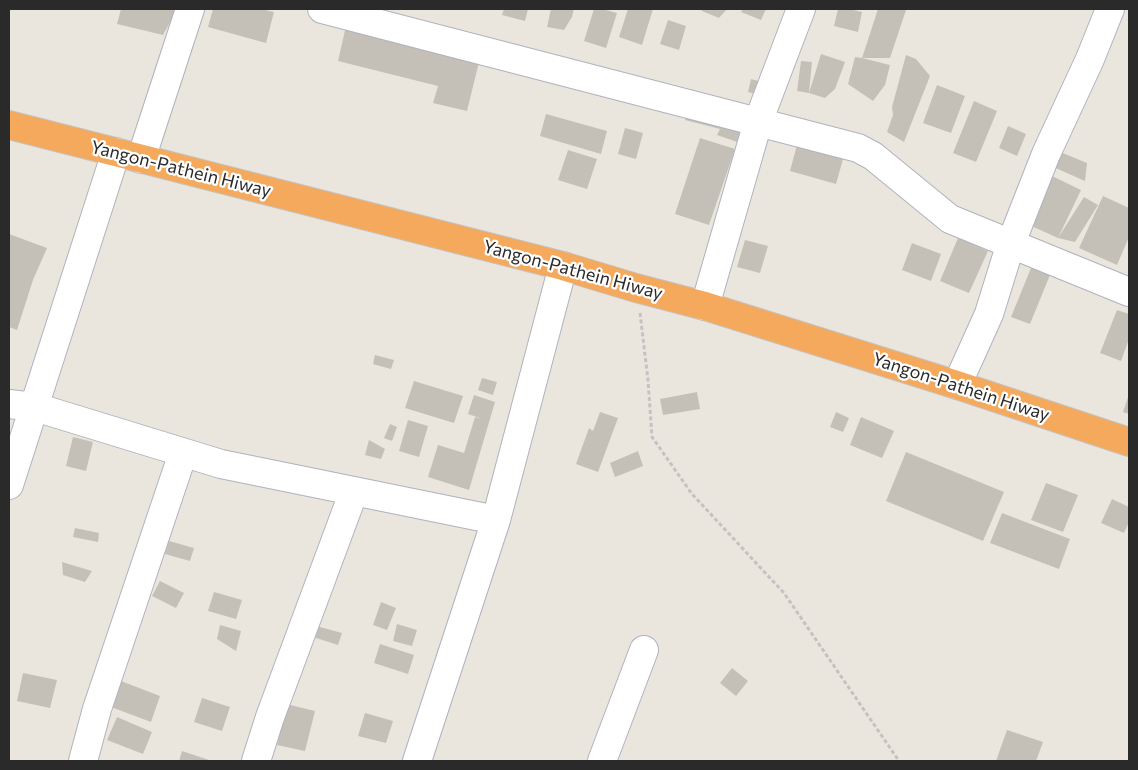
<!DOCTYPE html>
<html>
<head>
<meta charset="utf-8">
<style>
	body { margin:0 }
	#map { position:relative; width:1138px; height:770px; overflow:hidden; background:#ebe6dd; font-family:Commissioner,sans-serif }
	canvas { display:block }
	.frame { position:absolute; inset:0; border:10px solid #2a2a2a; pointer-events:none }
</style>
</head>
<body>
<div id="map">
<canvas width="1138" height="770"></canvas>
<div class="frame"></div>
</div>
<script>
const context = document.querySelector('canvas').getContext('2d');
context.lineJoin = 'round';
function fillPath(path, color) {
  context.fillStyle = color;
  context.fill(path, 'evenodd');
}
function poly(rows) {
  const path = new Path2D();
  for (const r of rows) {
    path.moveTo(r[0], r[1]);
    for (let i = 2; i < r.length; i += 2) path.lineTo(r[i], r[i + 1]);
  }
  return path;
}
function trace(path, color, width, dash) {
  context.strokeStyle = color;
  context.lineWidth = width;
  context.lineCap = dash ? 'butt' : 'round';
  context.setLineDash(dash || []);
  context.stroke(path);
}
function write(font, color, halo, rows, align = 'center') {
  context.font = font + ' Commissioner,sans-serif';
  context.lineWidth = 4.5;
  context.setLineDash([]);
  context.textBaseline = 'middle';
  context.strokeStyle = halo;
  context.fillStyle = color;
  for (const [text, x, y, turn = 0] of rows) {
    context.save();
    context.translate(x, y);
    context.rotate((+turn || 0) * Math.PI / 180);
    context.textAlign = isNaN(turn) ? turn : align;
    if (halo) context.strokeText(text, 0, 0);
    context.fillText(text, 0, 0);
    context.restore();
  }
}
fillPath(poly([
	[121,9,175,9,173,17,163,35,117,24],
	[213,9,261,9,274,12,266,43,208,27],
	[504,9,528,9,525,21,502,15],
	[551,9,574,9,572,17,564,30,547,27],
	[594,9,602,9,617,13,606,48,584,41],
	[628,9,653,9,642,45,619,37],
	[701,9,727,9,719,18,702,11],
	[743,9,766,9,761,20,741,12],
	[838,9,849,9,862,12,858,32,834,26],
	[878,9,906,10,890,58,862,58,890,65,885,85,873,101,848,84,855,57,862,58],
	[668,20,686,26,679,50,660,44],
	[346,26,480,58,467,111,433,103,438,86,338,61],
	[821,54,845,62,835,89,825,98,809,93],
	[906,55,916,59,930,76,904,142,887,132,893,115,892,107],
	[801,61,812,62,809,93,797,91],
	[751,79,770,84,763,96,748,92],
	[937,85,965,96,951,133,923,123],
	[974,101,997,111,976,162,953,153],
	[690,106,719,113,720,129,724,116,747,124,740,143,717,135,720,129,685,120],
	[546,114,607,131,601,154,540,136],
	[1008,126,1026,134,1017,156,999,148],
	[625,128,643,133,636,159,618,154],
	[700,138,735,149,709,225,675,214],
	[797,145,843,159,836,184,790,171],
	[568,150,597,159,587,189,558,180],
	[1058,151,1087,163,1085,181,1051,166],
	[1050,175,1081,190,1058,238,1027,224],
	[1103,196,1129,208,1129,237,1117,265,1079,248],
	[1084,197,1098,205,1075,242,1058,238],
	[9,234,47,248,33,280,17,330,9,327],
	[958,238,988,251,969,293,940,281],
	[745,240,768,246,760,273,737,267],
	[912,243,941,254,931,281,902,270],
	[1033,263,1052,270,1030,324,1011,317],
	[1117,310,1129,314,1129,339,1121,361,1100,353],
	[375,355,394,360,391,369,373,364],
	[482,378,497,382,493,395,478,390],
	[414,381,463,396,454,423,405,408],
	[697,392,700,409,663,415,660,399],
	[1129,394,1129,414,1123,412],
	[474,395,495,402,469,490,428,477,438,445,464,453,475,417,483,419,468,414],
	[600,412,618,418,598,472,576,464,589,428,593,431],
	[836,412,849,418,843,432,830,427],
	[861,417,894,431,882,458,850,445],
	[408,420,428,426,419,457,399,451],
	[390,424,397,427,392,441,384,438],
	[73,437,93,442,86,471,66,466],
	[369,440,385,449,381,459,365,455],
	[638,451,643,466,615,477,610,463],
	[906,452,1004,492,983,541,886,501],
	[1046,483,1078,495,1063,532,1031,520],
	[1112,499,1129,507,1129,522,1124,533,1101,523],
	[1002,513,1070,539,1059,569,990,543],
	[75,528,99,533,98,542,73,537],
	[169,541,194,548,190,561,165,554],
	[62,562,92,571,85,582,63,575],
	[160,581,184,593,176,608,152,596],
	[214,592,242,600,236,619,208,611],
	[381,602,396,608,387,630,373,625],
	[397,624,417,630,412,646,393,641],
	[220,625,241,631,236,651,217,639],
	[316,626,342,633,338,645,313,637],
	[380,644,414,655,408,674,374,663],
	[732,668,748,681,736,696,720,683],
	[23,673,57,680,50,708,17,701],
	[121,681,160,696,151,722,111,707],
	[202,698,230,707,222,731,194,722],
	[286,704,315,711,305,751,277,745],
	[365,713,393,721,386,743,358,736],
	[117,717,152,732,143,754,107,740],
	[1007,730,1043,742,1036,761,996,761],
	[182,751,212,761,179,761]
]), '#c4c0b8');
const minor = poly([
	[322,9,858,148,873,156,950,219,1129,292],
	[141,159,190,9],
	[705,306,758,122,801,9],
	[957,385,989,314,1011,243,1046,154,1090,59,1110,9],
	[9,404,35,407,221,464,496,520],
	[9,485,116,152],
	[83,761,97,709,183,453],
	[256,761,270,717,354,491],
	[417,761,496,520,563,266],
	[602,761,644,650]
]);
const highway = poly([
	[9,125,563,266,636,288,705,306,957,385,1129,442]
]);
trace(minor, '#b0b2bd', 30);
trace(highway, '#c3c3c3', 30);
trace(poly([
	[640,313,648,380,652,437,692,494,784,593,899,761]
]), '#c3c3c3', 3, [4, 2.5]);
trace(minor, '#fff', 28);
trace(highway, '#f5a95d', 28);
write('18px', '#2a2a2a', '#fff', [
	["Yangon-Pathein Hiway",181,169,14],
	["Yangon-Pathein Hiway",573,270,15],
	["Yangon-Pathein Hiway",961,387,18]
]);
</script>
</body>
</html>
